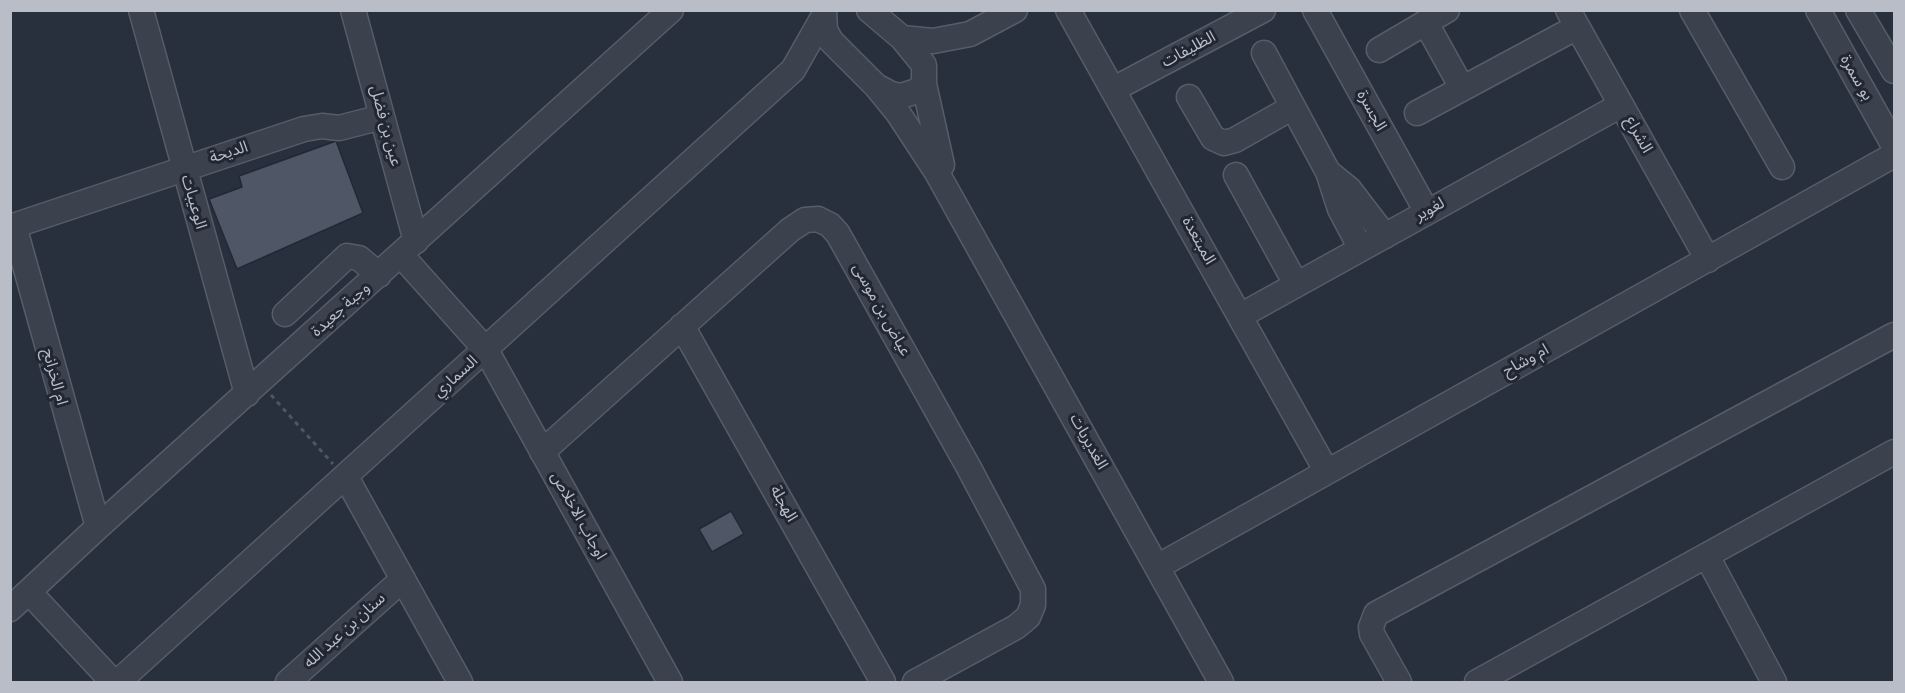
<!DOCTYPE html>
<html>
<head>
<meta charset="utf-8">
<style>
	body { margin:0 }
	#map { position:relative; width:1905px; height:693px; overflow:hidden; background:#282f3d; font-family:"Roboto Condensed",sans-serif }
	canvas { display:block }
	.frame { position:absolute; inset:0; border:12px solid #b8bdc8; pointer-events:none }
</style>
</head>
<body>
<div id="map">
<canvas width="1905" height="693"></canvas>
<div class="frame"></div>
</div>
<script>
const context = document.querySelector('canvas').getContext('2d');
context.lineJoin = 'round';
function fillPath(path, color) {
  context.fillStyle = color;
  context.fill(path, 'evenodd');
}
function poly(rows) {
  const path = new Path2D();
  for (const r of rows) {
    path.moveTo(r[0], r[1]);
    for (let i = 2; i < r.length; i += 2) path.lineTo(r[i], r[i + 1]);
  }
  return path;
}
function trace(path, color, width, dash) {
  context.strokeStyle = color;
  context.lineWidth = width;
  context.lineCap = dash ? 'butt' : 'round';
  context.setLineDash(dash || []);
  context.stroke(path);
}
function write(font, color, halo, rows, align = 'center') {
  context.font = font + ' "Roboto Condensed","Noto Sans Arabic",sans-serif';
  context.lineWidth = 6;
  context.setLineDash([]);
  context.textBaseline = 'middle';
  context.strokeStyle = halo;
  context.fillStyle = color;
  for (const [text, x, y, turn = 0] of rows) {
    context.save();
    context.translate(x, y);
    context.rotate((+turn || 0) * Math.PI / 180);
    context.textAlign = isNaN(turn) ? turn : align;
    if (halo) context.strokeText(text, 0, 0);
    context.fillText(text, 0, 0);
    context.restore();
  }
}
const building = poly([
	[336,141,363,213,237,269,209,199,242,187,239,176,336,141],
	[731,511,744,534,712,552,699,529,731,511]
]);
fillPath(building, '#4f5665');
trace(building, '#232934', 1.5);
const minor = poly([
	[141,10,247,394],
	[353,10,416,241],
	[824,10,825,30,831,41,876,86,891,94,901,96,917,91,924,84,924,65,902,38,869,10],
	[1068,10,1327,472],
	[1315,10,1427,212],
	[1568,10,1708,260],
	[1692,10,1782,167],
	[1818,10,1894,146],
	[1858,10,1894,71],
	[1426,23,1462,88],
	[902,38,933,41,970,34,1015,10],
	[1379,50,1447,10],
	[1264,53,1328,172,1340,209,1361,249],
	[924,84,942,165],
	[876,86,898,113,936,171,1221,682],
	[1114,89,1263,10],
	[1189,97,1213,138,1224,143,1235,140,1293,107],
	[1417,113,1577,27],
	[1328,172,1349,189,1385,236],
	[1236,175,1296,284],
	[14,226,98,527],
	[10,227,304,129,322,126,339,128,382,117],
	[401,255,486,350,670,682],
	[285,314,347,256,359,258,379,275],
	[1240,316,1621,105],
	[682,326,883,682],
	[542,452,790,230,805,220,818,219,830,225,838,234,969,468,1033,589,1033,605,1028,617,1016,627,915,682],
	[346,477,460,682],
	[1707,556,1774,682],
	[1157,567,1894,155],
	[29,592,113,682],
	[10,609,98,527,671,10],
	[118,682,793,70,822,19],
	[288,682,403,579],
	[1399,682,1372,634,1371,627,1376,614,1894,335],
	[1477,682,1894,452]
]);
trace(minor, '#575d68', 27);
trace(poly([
	[271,395,333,464]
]), '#4a595d', 3, [4.5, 4.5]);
trace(minor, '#3c424d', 24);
write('16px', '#b8bdc8', '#212732', [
	["الظليفات",1189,50,-28],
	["بو سمرة",1856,78,60],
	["الجسرة",1371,111,61],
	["عين بن فضل",385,126,75],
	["الشراع",1638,135,61],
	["الديحة",229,153,-18],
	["الوعيبات",193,202,74],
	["لغوير",1430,210,-29],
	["المبتعدة",1198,241,61],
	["وجبة جعيدة",341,310,-42],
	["عياض بن موسى",881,310,61],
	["ام وشاح",1526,361,-29],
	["ام الخرانج",54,377,75],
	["السماري",456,377,-42],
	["الغديريات",1088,442,61],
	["الهجلة",783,504,61],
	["اوجاب الاخلاص",578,516,61],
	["سنان بن عبد الله",345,631,-42]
]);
</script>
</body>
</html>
